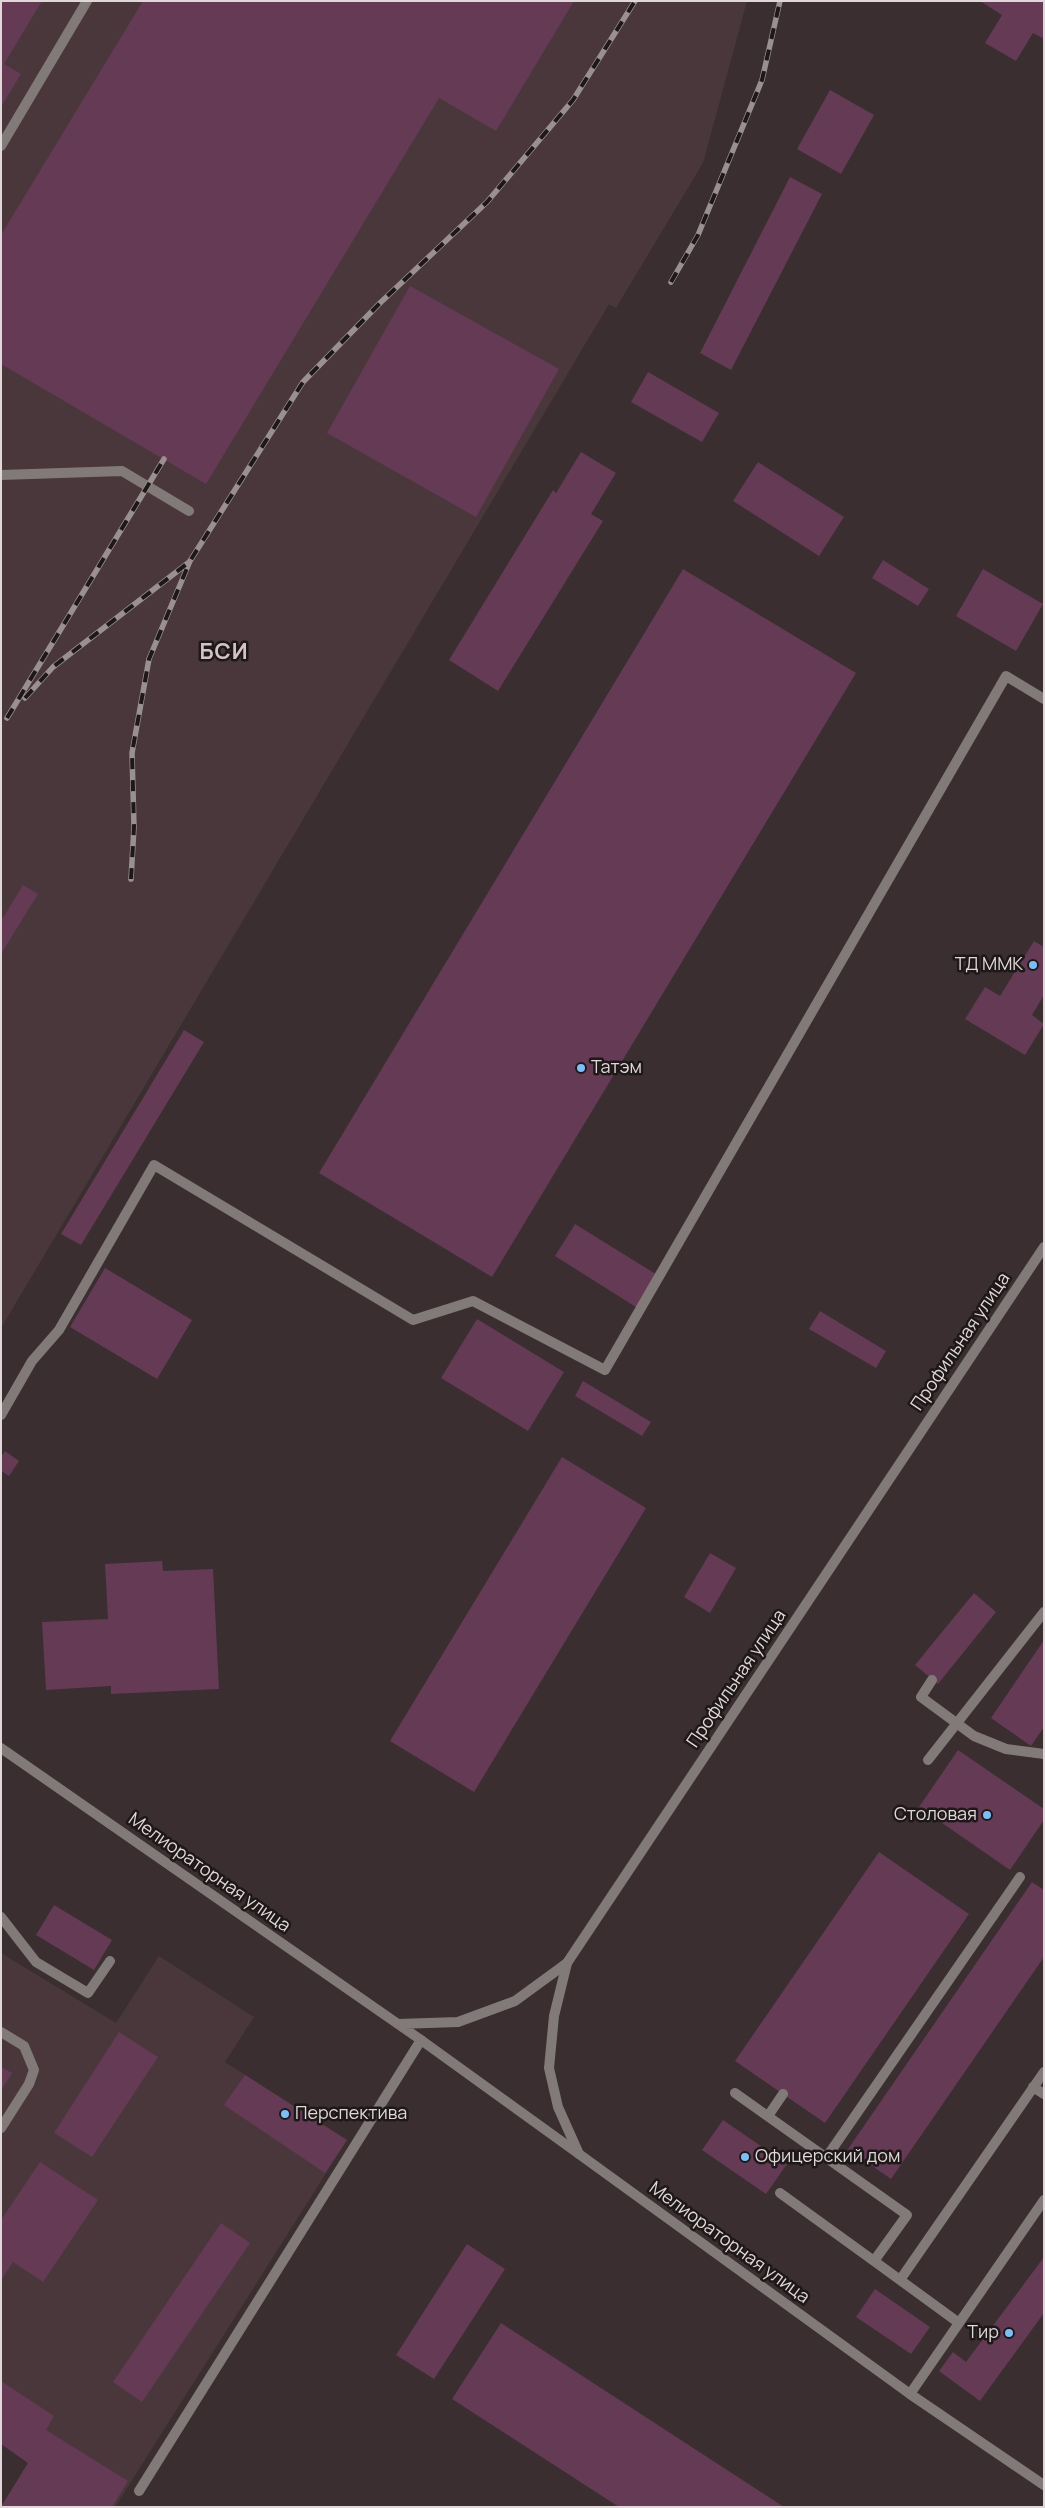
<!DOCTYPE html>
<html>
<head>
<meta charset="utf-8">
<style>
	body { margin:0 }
	#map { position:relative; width:1045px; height:2508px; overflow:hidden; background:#3a2e30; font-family:Manrope,sans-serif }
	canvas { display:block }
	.frame { position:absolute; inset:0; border:2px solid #dfd7d8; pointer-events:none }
</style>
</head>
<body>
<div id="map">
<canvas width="1045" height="2508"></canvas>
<div class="frame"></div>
</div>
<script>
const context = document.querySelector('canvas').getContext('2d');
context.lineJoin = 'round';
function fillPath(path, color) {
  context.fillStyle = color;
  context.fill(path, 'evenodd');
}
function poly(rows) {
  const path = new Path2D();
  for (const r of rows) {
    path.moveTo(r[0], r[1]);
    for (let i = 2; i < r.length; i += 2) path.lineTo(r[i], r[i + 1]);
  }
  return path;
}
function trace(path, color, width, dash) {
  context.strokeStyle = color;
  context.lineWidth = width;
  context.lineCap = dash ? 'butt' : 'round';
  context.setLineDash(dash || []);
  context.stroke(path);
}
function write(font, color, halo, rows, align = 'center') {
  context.font = font + ' Manrope,sans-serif';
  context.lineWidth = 5;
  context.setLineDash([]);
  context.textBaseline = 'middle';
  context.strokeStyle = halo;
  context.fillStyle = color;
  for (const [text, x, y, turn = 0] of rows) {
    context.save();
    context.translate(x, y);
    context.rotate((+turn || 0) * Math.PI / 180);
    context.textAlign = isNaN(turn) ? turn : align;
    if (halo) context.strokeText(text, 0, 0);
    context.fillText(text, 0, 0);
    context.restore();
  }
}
fillPath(poly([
	[1,1,747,1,703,163,616,308,609,304,1,1328],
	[1,1953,116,2023,159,1956,254,2017,225,2062,347,2140,115,2507,1,2507,28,2463,1,2444]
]), '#4a373b');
fillPath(poly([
	[1,1,42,1,4,64,21,74,1,107],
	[143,1,574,1,496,131,439,98,206,484,1,364,1,235],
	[980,1,1043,1,1044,39,1033,33,1016,61,985,43,1002,15],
	[830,90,874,115,841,174,797,149],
	[790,177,822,194,731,370,700,353],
	[410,286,559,369,476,517,327,433],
	[648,372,719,413,702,442,631,402],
	[581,452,616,473,591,514,603,521,498,691,449,660,553,490,556,493],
	[758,462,844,517,819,556,733,501],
	[883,560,929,589,918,606,872,578],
	[683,569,856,673,492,1277,319,1173],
	[983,569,1043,604,1016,651,956,616],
	[23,885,38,894,1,954,1,921],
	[1034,941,1044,947,1044,995,1032,1015,1044,1024,1025,1055,965,1019,985,987,1000,996],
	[184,1030,204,1042,81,1245,61,1234],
	[575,1224,659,1276,639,1309,555,1256],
	[105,1268,192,1320,157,1379,70,1327],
	[820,1311,886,1351,876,1368,809,1329],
	[477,1319,564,1372,528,1431,441,1378],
	[583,1381,651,1422,642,1436,575,1396],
	[5,1451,19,1461,9,1476,1,1471,1,1457],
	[562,1457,646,1508,474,1792,390,1741],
	[710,1553,736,1568,710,1613,684,1597],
	[162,1561,163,1571,213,1569,219,1689,111,1694,111,1686,46,1690,42,1622,108,1619,105,1564],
	[974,1593,996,1612,938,1684,915,1665],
	[1044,1640,1044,1727,1031,1746,991,1718],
	[958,1750,1044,1809,1044,1820,1010,1870,919,1807],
	[879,1852,969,1914,825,2123,735,2061],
	[1032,1882,1044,1890,1044,1957,891,2179,848,2149],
	[54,1905,112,1940,94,1970,36,1935],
	[119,2032,158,2057,92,2157,54,2133],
	[1,2067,12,2073,1,2090],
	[245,2075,347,2140,325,2173,224,2105],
	[723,2120,787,2164,766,2194,702,2150],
	[40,2162,98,2200,43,2282,13,2262,1,2280,1,2220],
	[221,2223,250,2243,142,2402,113,2382],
	[467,2244,505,2269,434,2379,396,2355],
	[1044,2257,1044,2313,980,2401,939,2371,953,2352,966,2362],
	[875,2289,930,2327,911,2354,856,2317],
	[501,2323,784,2507,619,2507,452,2399],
	[1,2381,54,2416,46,2430,128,2481,112,2507,1,2507,28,2463,1,2444]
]), '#643a55');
trace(poly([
	[1,146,87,1],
	[1,475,122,471,189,511],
	[1,1415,32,1361,59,1330,154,1165,413,1320,473,1301,605,1370,1006,676,1044,699],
	[932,1680,921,1697,974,1736,1006,1749,1044,1754],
	[928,1760,1044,1612],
	[1,1917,36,1962,88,1993,110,1961],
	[1,2032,24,2046,34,2070,29,2084,1,2128],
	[1033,2087,1044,2094],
	[735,2093,907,2215,874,2261,959,2323],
	[768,2116,783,2094],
	[826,2158,1020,1877],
	[780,2193,874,2261],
	[900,2280,1044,2072],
	[910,2394,1044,2200],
	[139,2491,421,2040]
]), '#817a79', 10);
trace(poly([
	[1,1748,421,2040,579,2154],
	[398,2024,458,2022,515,2001,567,1963]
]), '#817a79', 10);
trace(poly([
	[1044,1247,567,1963,554,2016,549,2068,558,2107,579,2154,910,2394,1044,2485]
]), '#817a79', 10);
const rail = poly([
	[671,282,698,235,762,80,780,1],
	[25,698,53,667,188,563],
	[7,718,164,459],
	[131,879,134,827,132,753,149,659,190,561,303,382,380,303,487,202,573,100,635,1]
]);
trace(rail, '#9a9092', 5.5);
trace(rail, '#1e1819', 4, [11]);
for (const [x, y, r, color] of [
	[1033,965,5,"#7dbef9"],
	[581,1068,5,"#7dbef9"],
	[987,1815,5,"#7dbef9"],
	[285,2114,5,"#7dbef9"],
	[745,2157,5,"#7dbef9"],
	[1009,2333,5,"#7dbef9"]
]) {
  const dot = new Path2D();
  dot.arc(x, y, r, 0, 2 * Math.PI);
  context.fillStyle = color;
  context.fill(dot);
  trace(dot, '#1e1819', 2);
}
write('18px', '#dfd7d8', '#1e1819', [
	["ТД ММК",1023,965],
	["Татэм",591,1068,"left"],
	["Столовая",977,1815],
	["Перспектива",295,2114,"left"],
	["Офицерский дом",755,2157,"left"],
	["Тир",999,2333]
], 'right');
write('18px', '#dfd7d8', '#1e1819', [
	["Профильная улица",961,1342,-56],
	["Профильная улица",737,1679,-56],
	["Мелиораторная улица",209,1873,35],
	["Мелиораторная улица",729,2243,36]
]);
context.letterSpacing = '1px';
write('bold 22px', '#d4c3c6', '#1e1819', [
	["БСИ",224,653]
]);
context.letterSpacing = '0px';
</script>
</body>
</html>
